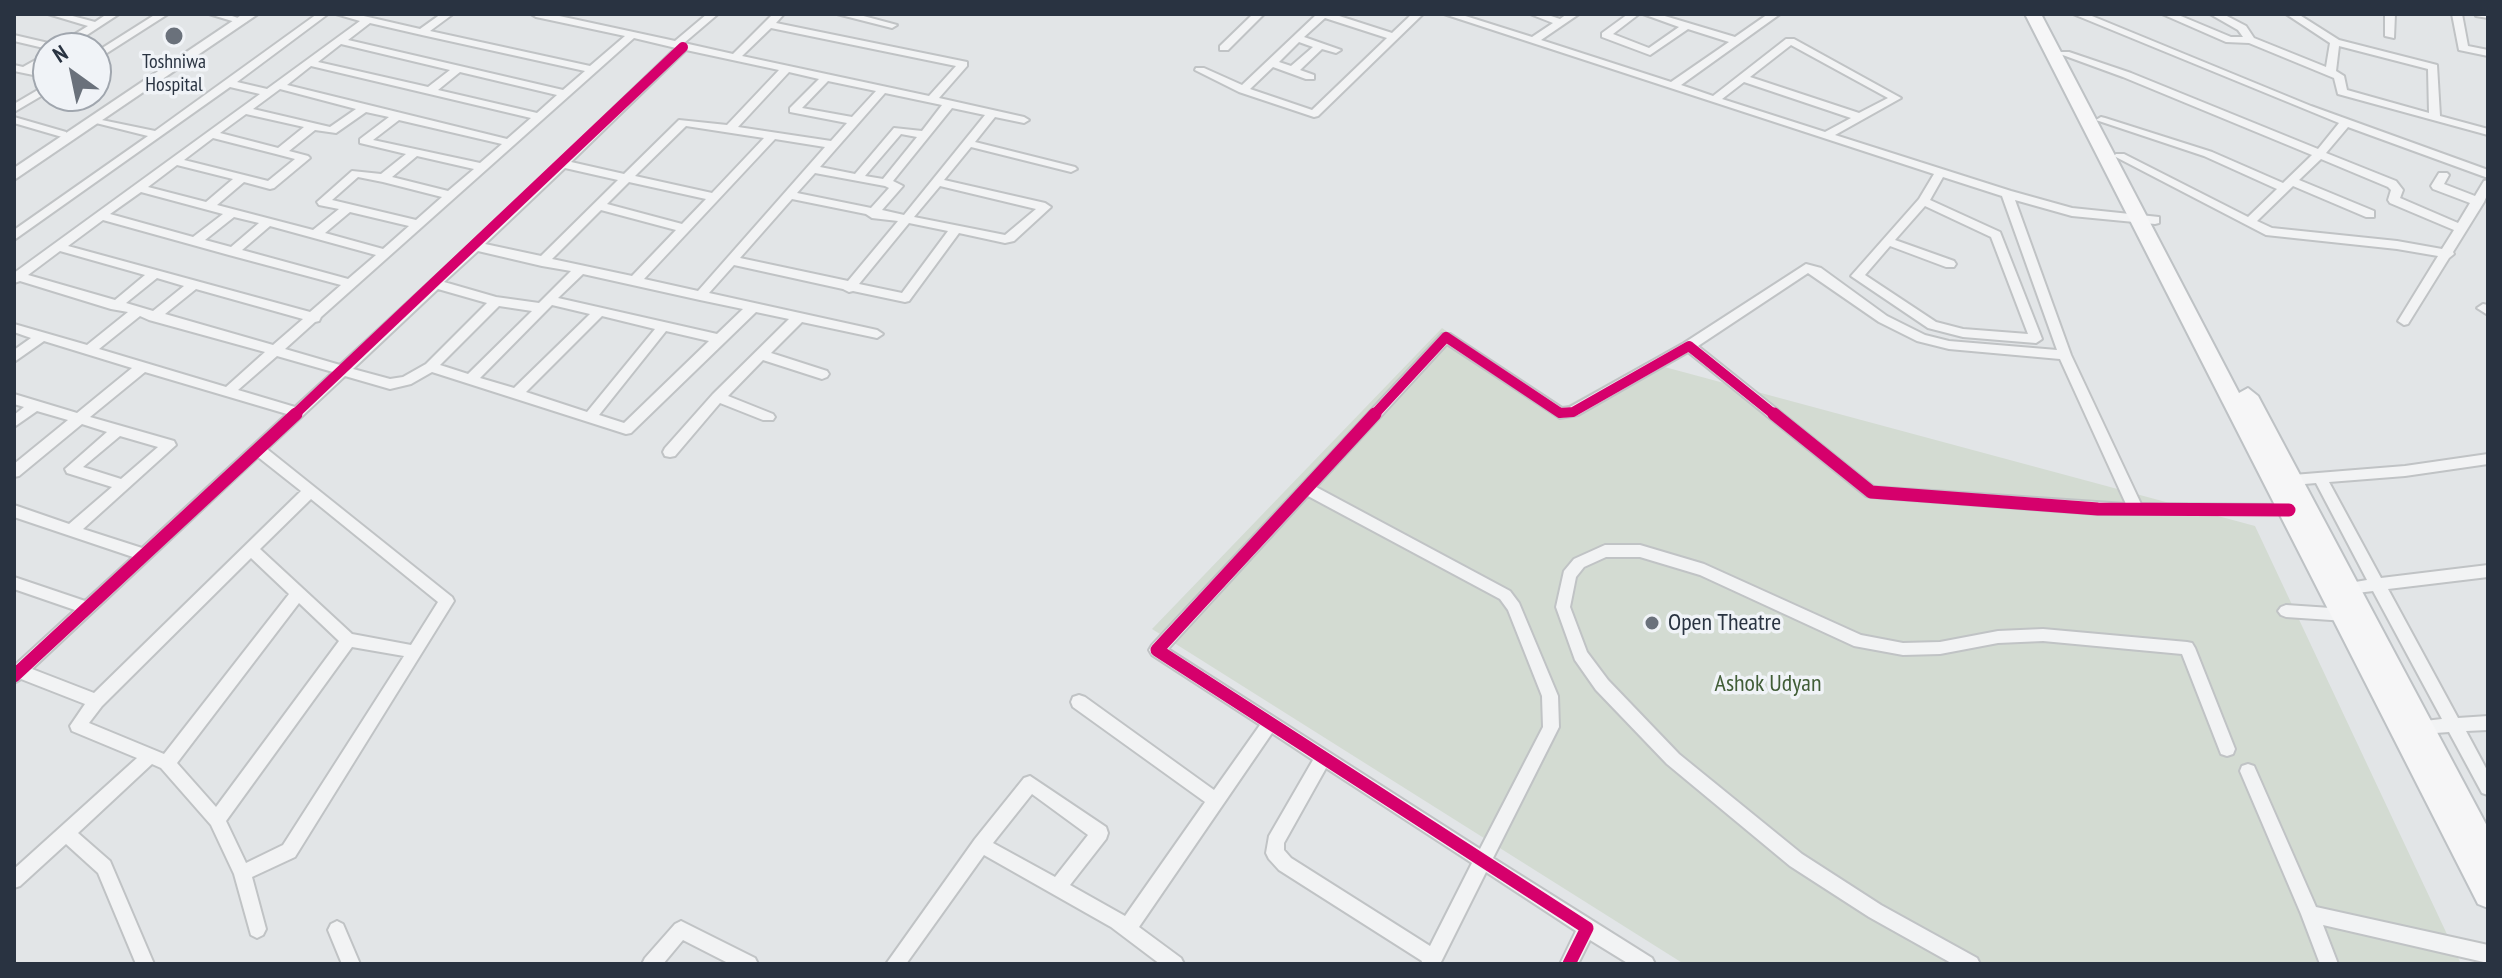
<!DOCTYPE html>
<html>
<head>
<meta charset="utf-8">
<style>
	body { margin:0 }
	#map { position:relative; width:2502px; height:978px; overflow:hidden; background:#e2e5e7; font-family:"PT Sans Narrow",sans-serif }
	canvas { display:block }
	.frame { position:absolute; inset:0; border:16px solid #293341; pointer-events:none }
	.north { position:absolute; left:32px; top:32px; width:80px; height:80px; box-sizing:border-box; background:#f0f3f7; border:2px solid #a0a6ae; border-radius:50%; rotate:327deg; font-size:22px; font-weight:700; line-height:32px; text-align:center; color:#293341 }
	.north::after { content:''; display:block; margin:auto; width:28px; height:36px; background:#6a717b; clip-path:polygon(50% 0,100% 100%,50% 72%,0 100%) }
</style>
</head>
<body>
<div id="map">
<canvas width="2502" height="978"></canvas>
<div class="frame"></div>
<div class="north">N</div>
</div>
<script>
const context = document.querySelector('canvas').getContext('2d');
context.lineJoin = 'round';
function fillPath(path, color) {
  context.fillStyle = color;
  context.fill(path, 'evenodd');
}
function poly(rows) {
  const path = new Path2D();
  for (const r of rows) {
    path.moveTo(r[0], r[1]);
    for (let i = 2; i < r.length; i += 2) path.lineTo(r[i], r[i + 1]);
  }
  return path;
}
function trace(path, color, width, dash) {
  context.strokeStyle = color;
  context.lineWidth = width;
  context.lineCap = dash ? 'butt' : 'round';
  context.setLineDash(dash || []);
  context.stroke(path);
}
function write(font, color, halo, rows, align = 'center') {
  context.font = font + ' "PT Sans Narrow",sans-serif';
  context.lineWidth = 7;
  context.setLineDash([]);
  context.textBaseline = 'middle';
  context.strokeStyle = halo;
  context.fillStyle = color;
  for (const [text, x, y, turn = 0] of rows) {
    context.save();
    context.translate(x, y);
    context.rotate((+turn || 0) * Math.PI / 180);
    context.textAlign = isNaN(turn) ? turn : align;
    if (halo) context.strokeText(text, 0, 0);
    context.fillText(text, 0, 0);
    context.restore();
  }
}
fillPath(poly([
	[1442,328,1561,409,1646,362,2255,526,2461,964,1684,964,1152,629]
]), '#d3dbd2');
const minor = poly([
	[48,14,65,14,95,22,107,14,119,14,67,48,48,49,14,41,14,35,57,45,88,26,48,14],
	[156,14,168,14,96,60,96,52,156,14],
	[209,14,226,14,247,21,242,24,209,14],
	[317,14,328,14,237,82,267,89,360,21,336,14,355,14,420,29,441,14,453,14,430,31,590,66,625,36,536,17,531,14,550,14,675,41,707,14,718,14,684,43,733,54,773,14,784,14,776,23,967,62,967,66,939,98,1024,117,1029,120,1024,123,995,117,975,142,1075,167,1077,169,1071,172,971,147,944,180,1045,203,1051,207,1014,241,1005,243,959,233,909,301,905,302,853,291,849,292,843,289,734,265,709,293,877,330,883,334,877,338,802,322,771,353,827,371,829,374,827,377,822,379,763,360,728,396,773,414,775,417,773,420,763,420,720,403,675,456,670,457,665,456,663,452,665,448,713,394,789,319,756,312,631,433,626,434,432,372,411,384,390,389,345,376,267,449,452,597,454,601,295,857,252,877,266,929,263,935,257,938,251,935,234,874,211,825,161,768,152,764,78,833,110,861,154,964,136,964,98,873,66,844,20,886,14,888,14,869,137,758,72,731,70,726,85,704,21,679,14,683,14,666,75,610,14,589,14,577,85,601,133,557,14,517,14,505,69,524,112,487,67,473,65,469,107,432,82,424,19,476,14,477,14,464,68,420,37,411,14,427,14,415,24,407,14,404,14,394,77,413,132,368,44,341,14,362,14,350,31,338,14,332,14,324,87,345,128,312,111,309,20,281,14,283,14,273,260,94,230,87,14,240,14,230,148,136,92,122,92,118,155,131,317,14],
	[370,23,422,35,585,71,563,90,348,40,370,23],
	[771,28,956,66,929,96,742,56,771,28],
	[634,38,676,48,513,205,340,365,285,349,315,322,319,321,321,317,634,38],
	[341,44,450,70,428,87,318,62,341,44],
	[686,50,779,70,727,125,679,120,624,174,571,162,686,50],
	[311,66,531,118,507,139,287,85,311,66],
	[460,72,557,95,537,113,438,90,460,72],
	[789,72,819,79,790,108,790,112,847,123,831,141,738,127,789,72],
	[828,81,876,91,852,117,802,108,828,81],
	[280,89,356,109,330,127,253,109,280,89],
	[885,93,942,105,922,131,894,128,855,174,820,167,885,93],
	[952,108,985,115,904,215,882,210,903,186,893,181,952,108],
	[366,112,389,117,360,139,360,143,406,154,381,174,352,171,317,202,319,205,339,209,313,230,217,205,244,182,270,189,274,188,310,158,308,156,289,151,315,130,336,133,366,112],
	[246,114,304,127,278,148,220,133,246,114],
	[399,120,502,144,480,163,373,140,399,120],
	[686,126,764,138,712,193,635,176,686,126],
	[901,134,917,137,883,179,865,176,901,134],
	[213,138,276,154,295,159,268,181,184,160,213,138],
	[775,139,825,147,698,291,644,279,775,139],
	[417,156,474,169,448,191,392,177,417,156],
	[177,165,233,179,206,202,148,187,177,165],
	[565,168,618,180,541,256,485,244,565,168],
	[815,173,885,186,889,188,871,208,797,193,815,173],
	[358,177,383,182,442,197,416,220,332,200,358,177],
	[629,182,706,199,682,224,607,204,629,182],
	[940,186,1036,209,1005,235,914,217,940,186],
	[141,192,223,214,193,237,110,214,141,192],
	[792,199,866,214,872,218,898,221,848,281,740,258,792,199],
	[601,210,676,230,632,276,552,259,601,210],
	[350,212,409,226,383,249,325,233,350,212],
	[234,217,259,223,231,247,205,240,234,217],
	[103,220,229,255,341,285,310,312,68,246,103,220],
	[909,223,948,231,902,293,859,284,909,223],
	[270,226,376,255,348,279,242,250,270,226],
	[60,251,145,275,115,300,28,275,60,251],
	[478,251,542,266,571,271,539,303,496,297,444,282,478,251],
	[583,274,700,300,743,309,717,334,558,298,583,274],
	[157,278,184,286,153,311,126,303,157,278],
	[196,289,303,319,273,345,165,314,196,289],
	[438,289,487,303,426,364,403,377,390,379,353,369,438,289],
	[552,305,590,314,514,388,480,378,552,305],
	[499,306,532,311,468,374,440,365,499,306],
	[140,316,149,320,265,352,226,387,99,349,140,316],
	[602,316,655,329,587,412,526,392,602,316],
	[666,331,709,341,624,423,599,415,666,331],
	[277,356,333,372,295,407,238,390,277,356],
	[145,372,287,414,142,548,83,529,176,445,174,441,90,417,145,372],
	[120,436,158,447,121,479,83,467,120,436],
	[258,457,301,491,94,693,32,669,258,457],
	[311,499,438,602,411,645,352,634,260,549,311,499],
	[251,558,289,594,164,754,89,723,102,706,251,558],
	[299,603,339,641,216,807,177,763,299,603],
	[352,647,404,656,283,845,246,863,226,821,352,647],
	[837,14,856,14,897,25,892,28,837,14],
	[1253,14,1264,14,1228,50,1220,50,1220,46,1253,14],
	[1317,14,1333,14,1392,33,1412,14,1423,14,1318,116,1314,117,1239,92,1195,70,1196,68,1204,68,1242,85,1317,14],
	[1325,18,1387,38,1312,110,1250,89,1273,67,1306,79,1314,79,1314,75,1300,70,1322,49,1336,53,1341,50,1304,37,1325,18],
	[1299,42,1313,47,1291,66,1279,62,1299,42],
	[1444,14,1459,14,1532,37,1553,23,1530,14,1545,14,1560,19,1567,14,1579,14,1541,40,1671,82,1729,42,1688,29,1650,55,1602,37,1602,33,1628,14,1639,14,1613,34,1649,48,1679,27,1643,14,1658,14,1735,37,1768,14,1780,14,1681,85,1713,96,1786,39,1794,39,1901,98,1835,135,2011,191,2072,208,2159,217,2159,223,2155,224,2072,216,2015,200,2071,355,2141,504,2289,505,2294,506,2296,510,2294,514,2098,514,1871,497,1866,496,1688,352,1578,415,1560,418,1447,344,1316,487,1510,591,1519,603,1558,696,1559,727,1493,858,1652,958,1655,964,1629,964,1590,940,1578,964,1560,964,1576,931,1486,872,1440,964,1421,964,1422,961,1279,870,1269,859,1266,853,1269,836,1313,760,1272,733,1139,927,1181,958,1184,964,1160,964,1111,927,984,855,906,964,886,964,975,839,1024,778,1030,776,1106,827,1108,833,1106,839,1070,885,1125,916,1205,802,1073,707,1071,702,1073,697,1079,695,1085,697,1214,790,1260,725,1152,655,1149,650,1152,645,1442,334,1450,334,1562,408,1570,407,1684,343,1806,264,1821,268,1887,316,1925,335,1949,341,2057,350,2002,196,1943,177,1930,200,2000,232,2042,339,2036,343,1963,337,1928,328,1851,276,1919,199,1934,174,1444,14],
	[1791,45,1888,98,1859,113,1750,77,1791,45],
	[1744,82,1851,118,1825,132,1722,99,1744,82],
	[1925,206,1991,237,2028,334,1963,329,1936,322,1865,275,1890,246,1946,267,1954,267,1956,264,1954,261,1895,240,1925,206],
	[1808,273,1879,322,1917,341,1949,349,2060,359,2126,504,1874,487,1698,346,1808,273],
	[1308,496,1500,599,1508,610,1542,696,1543,727,1480,849,1168,649,1308,496],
	[1326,768,1472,863,1430,946,1291,858,1284,850,1284,843,1326,768],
	[1032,794,1088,835,1055,877,993,843,1032,794],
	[2073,14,2087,14,2311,106,2488,170,2488,178,2348,127,2326,153,2396,181,2403,190,2400,198,2458,223,2470,203,2433,189,2431,186,2439,173,2447,173,2449,175,2444,184,2475,196,2484,181,2488,180,2488,193,2484,202,2453,252,2454,254,2449,258,2408,324,2404,325,2398,321,2438,256,2397,249,2266,235,2114,156,2116,154,2124,154,2248,217,2277,189,2204,156,2096,120,2101,117,2105,118,2212,152,2283,183,2312,155,2123,77,2060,54,2061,52,2069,52,2131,73,2318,149,2339,123,2073,14],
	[2321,159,2388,187,2391,190,2388,200,2390,203,2454,230,2442,249,2397,241,2272,228,2257,221,2293,186,2366,217,2374,217,2374,211,2299,180,2321,159],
	[2162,14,2176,14,2231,37,2243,37,2238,30,2210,14,2223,14,2246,26,2254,38,2326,67,2330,43,2286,14,2298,14,2339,40,2437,65,2440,116,2488,129,2488,135,2338,94,2334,78,2249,43,2226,42,2162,14],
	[2339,46,2428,69,2429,113,2347,90,2344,76,2336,71,2339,46],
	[2385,14,2395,14,2394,38,2385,36,2385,14],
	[2452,14,2462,14,2468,46,2488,50,2488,56,2459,50,2452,14],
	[2475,14,2488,14,2488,18,2476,16,2475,14],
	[48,53,48,60,34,69,48,72,48,78,14,71,14,65,23,67,48,53],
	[48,84,48,92,14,112,14,104,48,84],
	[14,117,66,132,67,134,62,137,14,123,14,117],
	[2483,304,2488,305,2488,315,2477,308,2483,304],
	[2488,454,2488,464,2405,476,2329,482,2381,578,2488,565,2488,577,2388,589,2458,718,2488,716,2488,730,2466,731,2488,772,2488,795,2482,793,2449,732,2422,734,2416,732,2414,727,2416,722,2442,719,2373,591,2349,594,2344,592,2342,588,2344,584,2367,580,2316,483,2293,485,2286,480,2293,475,2405,466,2488,454],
	[1605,545,1640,545,1704,564,1861,635,1903,643,1940,642,1998,631,2043,629,2187,642,2192,643,2195,648,2235,749,2233,754,2227,756,2221,754,2182,654,2043,641,1998,643,1940,654,1903,655,1854,646,1700,575,1640,557,1606,557,1584,567,1576,577,1570,607,1587,652,1608,680,1679,754,1802,854,1881,905,1977,958,1980,964,1953,964,1869,917,1790,866,1667,764,1596,690,1575,660,1556,607,1564,571,1574,559,1605,545],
	[2286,605,2346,609,2351,611,2354,615,2351,619,2346,621,2286,617,2281,615,2278,611,2281,607,2286,605],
	[2248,764,2254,766,2316,907,2488,945,2488,963,2323,925,2338,964,2320,964,2301,914,2240,771,2242,766,2248,764],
	[337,921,343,924,360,964,342,964,328,930,331,924,337,921],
	[681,921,755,958,758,964,730,964,683,940,663,964,642,964,645,958,675,924,681,921]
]);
const tertiary = poly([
	[243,14,258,14,14,180,14,168,243,14]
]);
const primary = poly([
	[2025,14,2041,14,2239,393,2248,388,2258,396,2488,828,2488,908,2478,904,2025,14]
]);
trace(minor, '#c0c3c5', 4);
trace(tertiary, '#c0c3c5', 4);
trace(primary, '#bec2c5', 4);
fillPath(minor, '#f2f3f4');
fillPath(tertiary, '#f2f3f4');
fillPath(primary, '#f6f6f7');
trace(poly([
	[293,416,683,47],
	[1373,416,1446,337,1560,413,1573,412,1689,346,1776,416]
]), '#d6006c', 10);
trace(poly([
	[1375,414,1157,650,1587,928,1569,964],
	[1774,414,1871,492,2098,509,2289,510],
	[14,676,296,414]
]), '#d6006c', 13);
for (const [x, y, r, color] of [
	[174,36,10,"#6a717b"],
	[1652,623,8,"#6a717b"]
]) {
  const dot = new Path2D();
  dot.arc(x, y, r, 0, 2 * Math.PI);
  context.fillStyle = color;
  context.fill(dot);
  trace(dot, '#f0f3f7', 3);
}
write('20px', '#293341', '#f0f3f7', [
	["Toshniwa",174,62],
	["Hospital",174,85]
]);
write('24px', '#293341', '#f0f3f7', [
	["Open Theatre",1668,623]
], 'left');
write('24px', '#405d36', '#f0f3f7', [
	["Ashok Udyan",1768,684]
]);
</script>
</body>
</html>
